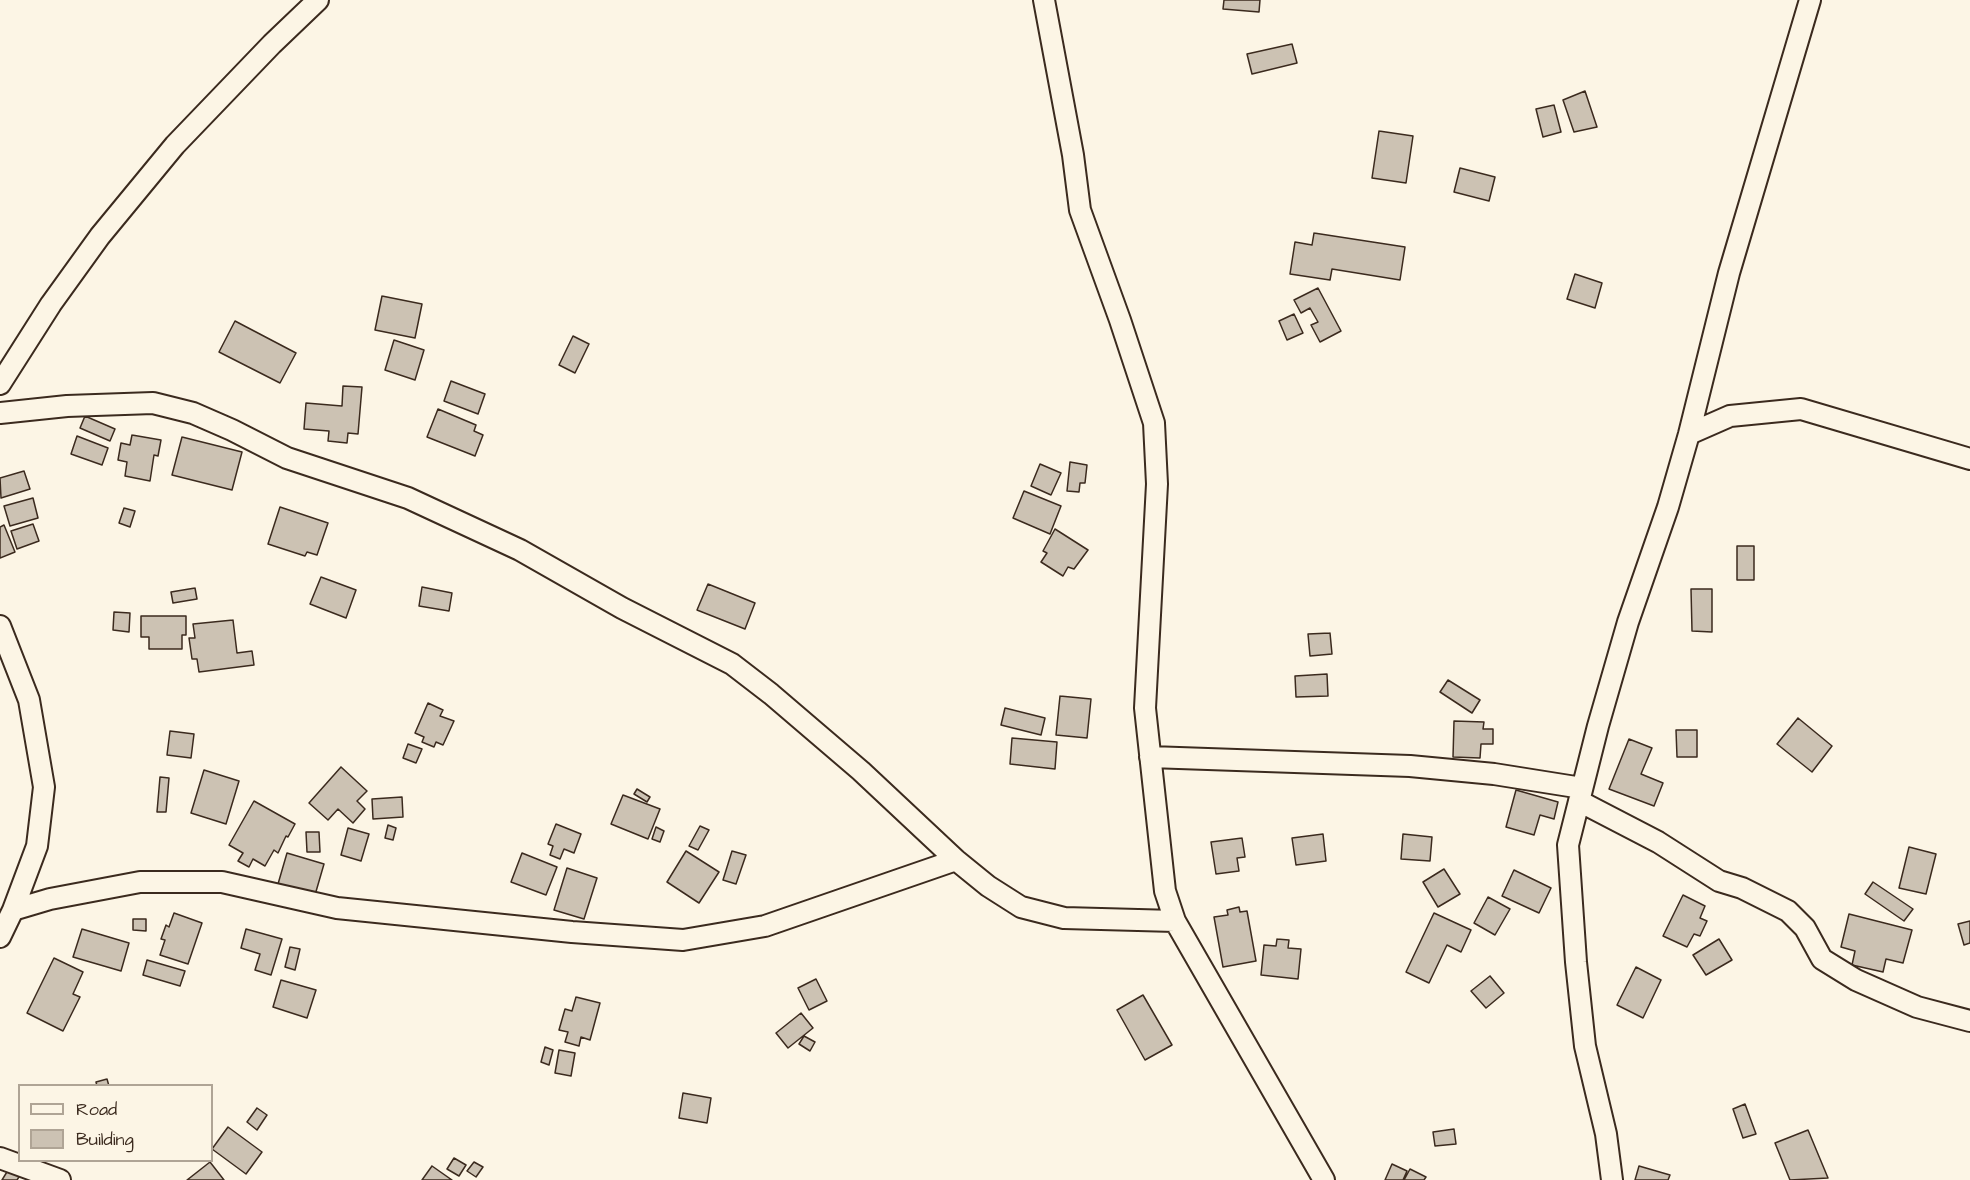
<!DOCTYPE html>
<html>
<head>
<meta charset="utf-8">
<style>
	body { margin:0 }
	#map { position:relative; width:1970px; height:1180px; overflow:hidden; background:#fcf5e5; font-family:"Architects Daughter",sans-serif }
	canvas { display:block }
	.legend { position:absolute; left:18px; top:1084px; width:195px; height:78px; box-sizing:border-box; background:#fcf5e5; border:2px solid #afa495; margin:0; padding:8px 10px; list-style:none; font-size:18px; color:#3b2a1e }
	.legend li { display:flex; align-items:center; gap:12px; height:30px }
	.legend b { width:30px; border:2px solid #afa495 }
</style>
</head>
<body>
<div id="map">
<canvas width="1970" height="1180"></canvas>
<ul class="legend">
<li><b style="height:8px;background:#fcf5e5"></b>Road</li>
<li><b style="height:16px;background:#ccc2b3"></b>Building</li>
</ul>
</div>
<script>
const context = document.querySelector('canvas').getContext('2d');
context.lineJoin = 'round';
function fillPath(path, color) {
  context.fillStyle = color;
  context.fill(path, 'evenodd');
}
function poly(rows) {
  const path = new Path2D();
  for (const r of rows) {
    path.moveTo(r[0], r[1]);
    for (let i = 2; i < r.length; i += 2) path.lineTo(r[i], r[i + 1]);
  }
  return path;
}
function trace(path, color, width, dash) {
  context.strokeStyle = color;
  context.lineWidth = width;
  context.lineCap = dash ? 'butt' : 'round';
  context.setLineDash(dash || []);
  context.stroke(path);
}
const building = poly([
	[1224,0,1260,0,1259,12,1223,9,1224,0],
	[1292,44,1297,63,1252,74,1247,54,1292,44],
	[1585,91,1597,127,1574,132,1563,100,1585,91],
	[1554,105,1561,132,1543,137,1536,109,1554,105],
	[1379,131,1413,136,1406,183,1372,178,1379,131],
	[1460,168,1495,177,1489,201,1454,192,1460,168],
	[1314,233,1405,247,1400,280,1332,269,1330,280,1290,274,1295,242,1312,245,1314,233],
	[1575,274,1602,283,1595,308,1567,299,1575,274],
	[1318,288,1341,331,1320,342,1311,325,1318,322,1310,308,1301,313,1294,300,1318,288],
	[382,296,422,304,415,338,375,330,382,296],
	[1294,314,1303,333,1287,340,1279,321,1294,314],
	[235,321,296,353,280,383,219,352,235,321],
	[573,336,589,344,575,373,559,365,573,336],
	[394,340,424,350,415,380,385,370,394,340],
	[451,381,485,394,478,414,444,401,451,381],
	[343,386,362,387,358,434,348,433,347,443,328,441,329,431,304,429,306,403,342,406,343,386],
	[438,409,476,425,474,431,483,435,475,456,427,437,438,409],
	[85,416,115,429,110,441,80,428,85,416],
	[132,435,161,440,158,456,154,455,150,481,125,476,127,462,118,460,121,443,130,445,132,435],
	[77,436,108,448,102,465,71,454,77,436],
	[182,437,242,452,232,490,172,475,182,437],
	[1070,462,1087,465,1085,483,1080,483,1079,492,1067,491,1070,462],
	[1040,464,1061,473,1051,495,1031,486,1040,464],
	[24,471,30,489,1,498,0,478,24,471],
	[1024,491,1061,506,1050,534,1013,518,1024,491],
	[33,498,38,518,10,526,4,506,33,498],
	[280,507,328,523,317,555,307,552,305,556,268,544,280,507],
	[124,508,135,511,130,527,119,523,124,508],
	[33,524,39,541,17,549,11,531,33,524],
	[4,525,15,552,0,558,0,527,4,525],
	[1055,529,1088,550,1074,569,1068,567,1063,576,1041,562,1047,553,1043,551,1055,529],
	[1737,546,1754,546,1754,580,1737,580,1737,546],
	[321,577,356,590,346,618,310,604,321,577],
	[708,584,755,603,745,629,697,610,708,584],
	[422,587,452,593,449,611,419,606,422,587],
	[195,588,197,599,173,603,171,592,195,588],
	[1691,589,1712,589,1712,632,1692,631,1691,589],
	[114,612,130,613,129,632,113,630,114,612],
	[141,616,186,616,186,635,182,635,182,649,149,649,149,637,141,637,141,616],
	[233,620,237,653,252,651,254,665,199,672,197,659,192,659,189,638,195,638,193,624,233,620],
	[1330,633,1332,654,1310,656,1308,634,1330,633],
	[1327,674,1328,696,1296,697,1295,676,1327,674],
	[1448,680,1480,700,1472,713,1440,692,1448,680],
	[1060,696,1091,699,1087,738,1056,735,1060,696],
	[428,703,443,710,440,716,454,721,443,745,436,742,434,747,422,742,424,737,415,733,428,703],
	[1005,708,1045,718,1041,735,1001,725,1005,708],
	[1798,718,1832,746,1812,772,1777,744,1798,718],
	[1454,721,1484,722,1483,729,1493,729,1493,744,1481,744,1480,758,1453,757,1454,721],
	[1676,730,1697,730,1697,757,1677,757,1676,730],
	[170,731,194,734,191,758,167,755,170,731],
	[1012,738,1057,742,1055,769,1010,764,1012,738],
	[1629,739,1652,748,1641,774,1663,783,1654,806,1609,789,1629,739],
	[408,744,422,749,416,763,403,758,408,744],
	[341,767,367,791,357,801,365,809,353,823,338,809,328,820,309,803,341,767],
	[204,770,239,781,226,824,191,813,204,770],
	[160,777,169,778,166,812,157,812,160,777],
	[637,789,650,797,647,802,634,794,637,789],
	[1516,790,1558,802,1554,819,1540,815,1534,835,1506,827,1516,790],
	[623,795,660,809,648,839,611,824,623,795],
	[402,797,403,817,373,819,372,799,402,797],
	[254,801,295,824,288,837,286,836,278,853,274,850,265,866,253,859,249,867,238,861,243,853,229,845,254,801],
	[556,824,581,834,574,853,564,849,560,859,550,855,553,846,548,844,556,824],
	[388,825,396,828,393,840,385,838,388,825],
	[700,826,709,830,698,850,689,846,700,826],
	[656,827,664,831,660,842,652,839,656,827],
	[348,828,369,834,361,861,341,855,348,828],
	[306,832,319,832,320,852,307,852,306,832],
	[1323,834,1326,861,1296,865,1292,838,1323,834],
	[1403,834,1432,837,1430,861,1401,859,1403,834],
	[1242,838,1245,857,1237,858,1239,871,1216,874,1211,842,1242,838],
	[1909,847,1936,854,1926,894,1899,888,1909,847],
	[686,851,719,872,699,903,667,882,686,851],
	[732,851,746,855,736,884,723,880,732,851],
	[287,853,324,864,315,895,278,884,287,853],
	[522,853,557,867,546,895,511,882,522,853],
	[567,868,597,878,584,919,554,910,567,868],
	[1444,869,1460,894,1438,907,1423,882,1444,869],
	[1514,870,1551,888,1539,913,1502,896,1514,870],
	[1873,882,1913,909,1904,921,1865,894,1873,882],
	[1683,895,1705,906,1700,918,1707,921,1700,936,1694,934,1687,947,1663,936,1683,895],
	[1488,897,1510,909,1495,935,1474,923,1488,897],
	[1239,907,1240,912,1247,911,1256,961,1223,967,1214,917,1228,915,1227,910,1239,907],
	[174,913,202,923,188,964,160,955,165,940,161,939,166,925,169,927,174,913],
	[1434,913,1471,930,1461,952,1447,945,1429,983,1406,972,1434,913],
	[1849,914,1912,930,1903,963,1886,959,1883,972,1852,965,1855,951,1841,947,1849,914],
	[133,919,146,919,146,931,133,930,133,919],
	[1970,921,1970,943,1964,945,1958,924,1970,921],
	[82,929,129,943,121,971,73,957,82,929],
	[246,929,282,939,271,975,255,970,260,954,241,948,246,929],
	[1277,939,1289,940,1288,948,1301,949,1298,979,1261,975,1264,945,1276,946,1277,939],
	[1719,939,1732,960,1706,975,1693,955,1719,939],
	[290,947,300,949,295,970,285,967,290,947],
	[54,958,83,972,73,994,80,997,63,1031,27,1013,54,958],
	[147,960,185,971,180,986,143,975,147,960],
	[1636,967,1661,980,1643,1018,1617,1005,1636,967],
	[1490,976,1504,993,1486,1008,1471,991,1490,976],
	[816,979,827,1001,809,1010,798,988,816,979],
	[281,980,316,990,307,1018,273,1007,281,980],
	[1143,995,1172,1045,1145,1060,1117,1010,1143,995],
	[576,997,600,1003,590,1040,581,1037,579,1046,565,1042,568,1032,559,1030,565,1009,572,1011,576,997],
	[801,1013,813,1028,788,1048,776,1033,801,1013],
	[804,1036,815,1042,810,1051,799,1044,804,1036],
	[545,1047,553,1050,549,1065,541,1062,545,1047],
	[559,1050,575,1053,571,1076,555,1073,559,1050],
	[107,1079,109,1086,97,1086,96,1082,107,1079],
	[683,1093,711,1098,707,1123,679,1118,683,1093],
	[1745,1104,1756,1134,1743,1138,1733,1109,1745,1104],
	[257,1108,267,1115,257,1130,247,1122,257,1108],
	[228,1127,262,1152,246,1174,212,1149,228,1127],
	[1454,1129,1456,1144,1435,1146,1433,1132,1454,1129],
	[1808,1130,1828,1178,1790,1180,1775,1143,1808,1130],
	[454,1158,466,1165,459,1176,447,1169,454,1158],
	[210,1162,224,1180,187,1180,210,1162],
	[474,1162,483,1167,476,1177,467,1171,474,1162],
	[1392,1164,1407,1171,1403,1180,1385,1180,1392,1164],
	[432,1166,452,1180,422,1180,432,1166],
	[1639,1166,1670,1175,1668,1180,1635,1180,1639,1166],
	[10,1167,21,1174,17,1180,2,1180,10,1167],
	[1410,1169,1426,1177,1424,1180,1404,1180,1410,1169]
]);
fillPath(building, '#ccc2b3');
trace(building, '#3b2a1e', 1.5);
const minor = poly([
	[1044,0,1073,155,1080,210,1120,320,1154,423,1157,484,1145,708,1165,891,1175,921,1324,1180],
	[0,384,51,304,100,236,175,145,272,44,318,0],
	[0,413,67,406,153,403,193,413,232,430,287,458,408,498,520,550,622,608,732,664,771,694,861,771,956,860,988,886,1021,907,1064,918,1175,921],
	[1689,434,1730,416,1801,409,1970,459],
	[0,626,29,700,44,787,37,846,13,910,0,937],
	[1150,757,1410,766,1494,774,1582,788],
	[1579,801,1658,842,1719,881,1742,888,1788,911,1805,928,1822,959,1856,980,1917,1007,1970,1021],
	[13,910,50,899,140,882,222,882,337,908,572,932,683,940,765,926,956,860],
	[0,1158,60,1180],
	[1612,1180,1606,1134,1585,1046,1576,962,1568,845,1598,726,1628,622,1668,507,1689,434,1729,273,1810,0]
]);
trace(minor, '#3b2a1e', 24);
trace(minor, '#fcf5e5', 20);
</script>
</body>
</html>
